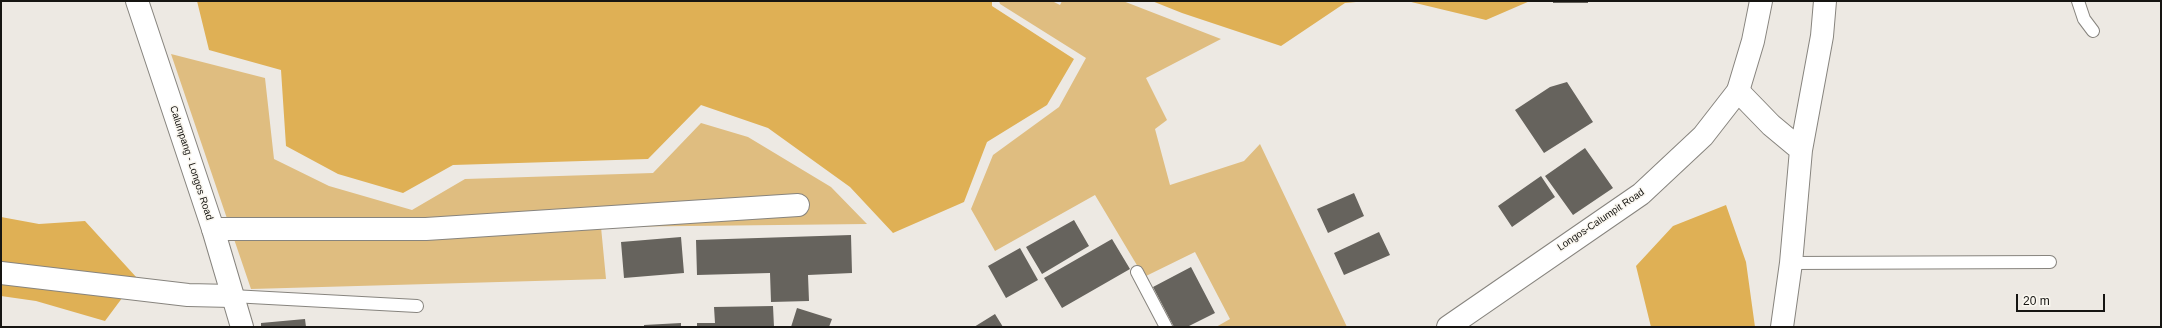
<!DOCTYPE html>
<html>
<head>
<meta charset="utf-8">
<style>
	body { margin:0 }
	#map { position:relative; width:2162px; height:328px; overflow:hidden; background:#ede9e3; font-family:Helvetica,sans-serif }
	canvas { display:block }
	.frame { position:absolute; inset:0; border:2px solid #161512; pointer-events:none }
	.scale { position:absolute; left:2016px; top:294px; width:89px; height:18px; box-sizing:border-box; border:2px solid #161512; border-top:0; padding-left:5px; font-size:12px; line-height:14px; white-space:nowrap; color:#161512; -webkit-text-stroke:3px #faf7f0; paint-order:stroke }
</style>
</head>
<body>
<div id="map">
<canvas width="2162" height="328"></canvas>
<div class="frame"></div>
<div class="scale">20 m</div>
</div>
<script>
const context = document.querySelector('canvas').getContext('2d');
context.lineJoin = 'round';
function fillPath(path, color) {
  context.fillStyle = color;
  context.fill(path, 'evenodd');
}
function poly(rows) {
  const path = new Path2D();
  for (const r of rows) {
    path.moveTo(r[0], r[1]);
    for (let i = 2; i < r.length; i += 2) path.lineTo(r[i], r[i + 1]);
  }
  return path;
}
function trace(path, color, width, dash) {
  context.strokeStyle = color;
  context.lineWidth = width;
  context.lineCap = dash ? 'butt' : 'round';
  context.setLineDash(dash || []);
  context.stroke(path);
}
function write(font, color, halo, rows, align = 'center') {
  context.font = font + ' Helvetica,sans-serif';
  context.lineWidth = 3;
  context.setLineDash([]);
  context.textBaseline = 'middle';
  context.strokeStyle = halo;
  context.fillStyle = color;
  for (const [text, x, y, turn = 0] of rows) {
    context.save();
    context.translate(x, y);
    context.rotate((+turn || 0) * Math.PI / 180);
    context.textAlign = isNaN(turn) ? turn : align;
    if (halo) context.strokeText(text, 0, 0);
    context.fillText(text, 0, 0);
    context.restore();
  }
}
fillPath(poly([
	[999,1,1052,1,1060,5,1062,1,1123,1,1221,39,1146,78,1167,120,1155,129,1170,185,1244,161,1260,144,1347,327,1216,327,1230,319,1195,252,1144,277,1095,195,995,251,971,209,993,155,1059,107,1086,58,1000,4],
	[171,54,265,78,274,159,329,186,412,210,465,179,653,173,701,123,748,137,831,187,867,224,601,227,606,279,251,289]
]), '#dfbd80');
fillPath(poly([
	[197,1,992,1,992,6,1074,59,1047,105,987,142,964,202,893,233,850,187,768,128,701,105,648,159,453,165,403,193,338,174,286,146,281,70,209,50],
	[1152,1,1367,1,1345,3,1281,46,1182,13],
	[1407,1,1530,1,1486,20],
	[1726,205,1746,262,1755,327,1651,327,1636,266,1673,226],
	[1,217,39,224,85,221,137,278,105,321,36,301,1,296]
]), '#dfb055');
fillPath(poly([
	[1553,1,1588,1,1588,3,1553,3],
	[1567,82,1593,122,1544,153,1515,110,1550,87],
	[1585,148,1613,188,1573,215,1545,176],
	[1541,176,1555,197,1512,227,1498,206],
	[1354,193,1364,216,1328,233,1317,209],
	[1074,220,1089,246,1042,274,1026,247],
	[1379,232,1390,255,1344,275,1334,253],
	[851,235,852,273,808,275,809,301,771,302,770,273,697,275,696,240],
	[681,237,684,273,624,278,621,242],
	[1112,239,1130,269,1062,308,1044,278],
	[1020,248,1038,280,1006,298,988,266],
	[1191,267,1215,313,1187,327,1174,327,1153,287],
	[773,306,774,327,697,327,697,323,715,323,714,307],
	[797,308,832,319,829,327,791,327],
	[995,314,1003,327,974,327],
	[305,319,306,327,261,327,261,323],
	[681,323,681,327,644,327,644,325]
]), '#66635d');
const lane = poly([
	[2078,1,2084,19,2093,31],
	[1791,263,2050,262],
	[1137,272,1166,327],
	[232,296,417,306]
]);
const street = poly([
	[1738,91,1771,125,1801,150,1791,263,1782,327],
	[1801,150,1822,36,1825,1],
	[213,229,426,229,798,205],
	[1,273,188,295,232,296]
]);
const secondary = poly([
	[137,1,213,229,242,327],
	[1448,327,1641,194,1703,136,1738,91,1753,41,1761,1]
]);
trace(lane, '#87847e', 14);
trace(street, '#87847e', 24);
trace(secondary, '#87847e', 24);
trace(lane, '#fff', 12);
trace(street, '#fff', 22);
trace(secondary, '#fff', 22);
write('10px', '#161512', '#faf7f0', [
	["Calumpang - Longos Road",191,163,72],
	["Longos-Calumpit Road",1601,220,-34]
]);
</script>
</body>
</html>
